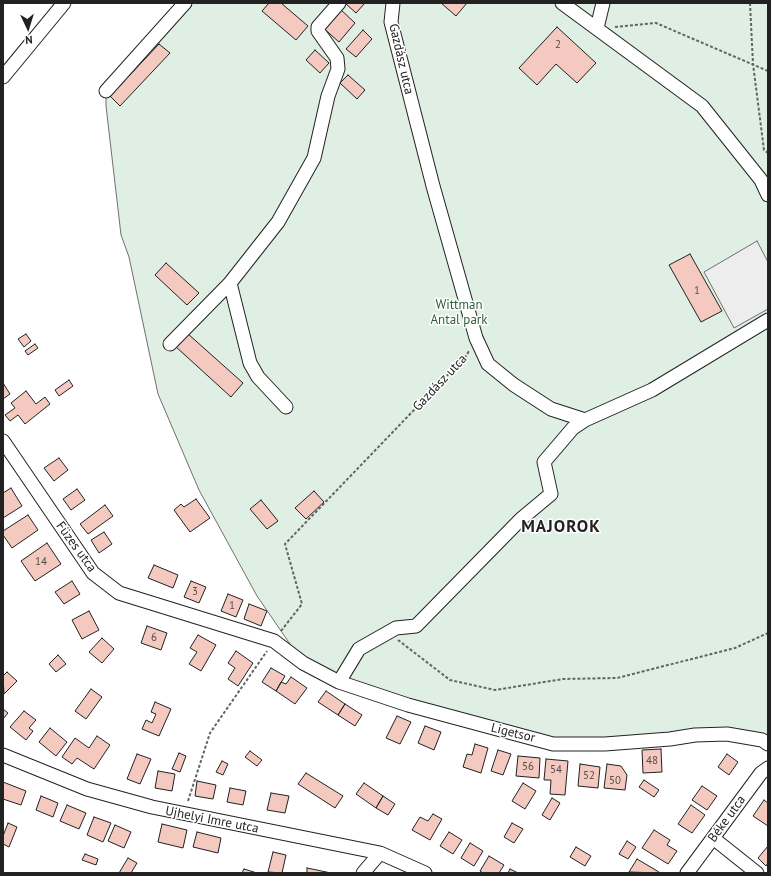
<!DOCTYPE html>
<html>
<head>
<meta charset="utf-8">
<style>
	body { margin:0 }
	#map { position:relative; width:771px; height:876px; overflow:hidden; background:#fff; font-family:"PT Sans",sans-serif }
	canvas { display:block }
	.frame { position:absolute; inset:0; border:4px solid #222; pointer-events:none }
	.north { position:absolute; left:8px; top:8px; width:40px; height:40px; -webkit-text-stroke:3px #fff; paint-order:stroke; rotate:176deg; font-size:11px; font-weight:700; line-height:16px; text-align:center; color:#222 }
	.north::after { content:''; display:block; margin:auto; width:14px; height:18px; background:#222; clip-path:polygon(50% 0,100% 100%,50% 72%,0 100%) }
</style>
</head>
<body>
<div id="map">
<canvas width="771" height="876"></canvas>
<div class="frame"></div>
<div class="north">N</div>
</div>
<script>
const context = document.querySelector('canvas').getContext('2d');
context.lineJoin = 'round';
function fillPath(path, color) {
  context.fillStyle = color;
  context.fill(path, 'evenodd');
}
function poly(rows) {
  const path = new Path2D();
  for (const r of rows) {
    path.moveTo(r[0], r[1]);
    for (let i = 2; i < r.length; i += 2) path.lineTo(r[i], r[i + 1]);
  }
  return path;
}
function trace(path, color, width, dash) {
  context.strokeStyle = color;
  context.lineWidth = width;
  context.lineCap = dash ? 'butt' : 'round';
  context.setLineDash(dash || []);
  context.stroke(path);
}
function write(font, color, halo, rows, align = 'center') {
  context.font = font + ' "PT Sans",sans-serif';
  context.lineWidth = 3;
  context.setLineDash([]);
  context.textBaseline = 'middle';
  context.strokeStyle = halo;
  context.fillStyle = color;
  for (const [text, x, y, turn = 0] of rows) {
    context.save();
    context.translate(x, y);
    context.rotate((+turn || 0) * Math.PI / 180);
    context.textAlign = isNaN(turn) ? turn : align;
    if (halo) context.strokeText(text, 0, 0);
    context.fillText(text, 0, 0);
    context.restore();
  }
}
const green = poly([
	[175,3,768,3,768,737,727,734,553,744,483,726,303,663,257,596,199,490,158,394,129,257,121,235,106,106,106,91,180,8,175,3]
]);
fillPath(green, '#e0efe3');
trace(green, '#6f6f6f', 1);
const parking = poly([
	[757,241,768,262,768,309,734,328,704,272,757,241]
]);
fillPath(parking, '#ededed');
trace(parking, '#6f6f6f', 1);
const building = poly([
	[269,3,281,3,308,26,296,40,262,11,269,3],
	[345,3,365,3,356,13,345,3],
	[441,3,467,3,456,16,441,3],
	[339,8,355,23,339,42,322,27,339,8],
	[557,27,596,63,577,83,556,64,537,85,519,68,557,27],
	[363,30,372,39,356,57,346,49,363,30],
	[159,44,170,53,120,106,110,96,159,44],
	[315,50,329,63,320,73,306,60,315,50],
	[348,75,365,90,357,99,340,83,348,75],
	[690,254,722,311,701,322,669,265,690,254],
	[166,263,199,293,187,305,155,275,166,263],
	[187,333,243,383,231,397,175,346,187,333],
	[26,334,31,341,24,347,18,339,26,334],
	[35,344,38,348,28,355,25,351,35,344],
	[69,380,73,386,59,396,55,390,69,380],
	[3,383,10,394,3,399,3,383],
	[26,391,36,404,45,397,50,404,25,424,18,415,10,421,5,415,15,408,11,403,26,391],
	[59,458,68,470,54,481,44,468,59,458],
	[11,488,22,506,3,518,3,493,11,488],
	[77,489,85,500,71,510,63,499,77,489],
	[314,491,324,502,306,519,295,508,314,491],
	[196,499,210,518,190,532,174,510,181,504,184,507,196,499],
	[261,500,278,521,267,529,250,509,261,500],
	[105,505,113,516,88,534,80,524,105,505],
	[28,515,38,530,12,548,3,535,3,531,28,515],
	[104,532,112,544,99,553,91,540,104,532],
	[47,543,61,564,35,581,21,561,47,543],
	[154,565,178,575,173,588,148,578,154,565],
	[72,581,80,594,64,604,55,592,72,581],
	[191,581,206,587,199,603,184,597,191,581],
	[228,594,243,600,236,617,221,611,228,594],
	[249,604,267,611,261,626,244,619,249,604],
	[89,611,99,630,82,639,72,620,89,611],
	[147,626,167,633,161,650,141,643,147,626],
	[198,635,216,645,201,671,189,664,197,652,190,648,198,635],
	[102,638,114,649,102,663,89,652,102,638],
	[236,651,253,663,238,686,228,679,235,668,228,663,236,651],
	[58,655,66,664,56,672,49,664,58,655],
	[271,668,285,676,276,691,262,682,271,668],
	[7,672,17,681,4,694,3,676,7,672],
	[291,677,307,688,295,704,276,691,281,682,286,684,291,677],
	[91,689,102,697,86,719,75,711,91,689],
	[326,691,345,704,338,715,318,702,326,691],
	[155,702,171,709,159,736,142,729,146,720,152,723,156,714,151,712,155,702],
	[345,704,362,715,355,726,338,715,345,704],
	[3,709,8,713,3,719,3,709],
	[24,711,36,720,29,728,33,731,26,740,10,727,24,711],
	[397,716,411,722,400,744,386,738,397,716],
	[425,726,441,732,434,750,418,743,425,726],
	[50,728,67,742,56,756,39,742,50,728],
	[97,736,110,745,94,769,77,758,72,764,62,757,75,738,89,748,97,736],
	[475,744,488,748,481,773,463,767,467,754,472,755,475,744],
	[661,749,662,772,643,773,642,750,661,749],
	[498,750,511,754,503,775,491,771,498,750],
	[250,751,262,760,257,766,245,757,250,751],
	[179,753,186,756,180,772,172,769,179,753],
	[137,754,151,759,140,784,127,779,137,754],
	[727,754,738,762,729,775,718,767,727,754],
	[518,756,540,758,539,778,516,776,518,756],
	[546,759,568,761,565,795,550,794,551,780,544,780,546,759],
	[222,761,228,764,223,775,216,772,222,761],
	[580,764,600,767,598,788,578,786,580,764],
	[607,764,621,766,627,775,625,790,604,788,607,764],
	[158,771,175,774,172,791,155,788,158,771],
	[306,773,343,796,335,808,298,784,306,773],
	[644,780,659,790,654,797,639,787,644,780],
	[197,781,216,785,213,799,195,796,197,781],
	[3,782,26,791,21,805,3,799,3,782],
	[364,783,383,796,376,808,356,794,364,783],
	[523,783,536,791,525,809,512,801,523,783],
	[702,786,717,796,707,810,692,800,702,786],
	[230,788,246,791,243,805,227,802,230,788],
	[271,793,289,796,285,813,267,810,271,793],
	[41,796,58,803,53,817,36,810,41,796],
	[383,796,395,804,388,815,376,808,383,796],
	[552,798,560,803,550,820,542,815,552,798],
	[764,800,768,803,768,826,753,816,764,800],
	[67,805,86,813,79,829,60,821,67,805],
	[691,805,705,815,692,833,678,824,691,805],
	[433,814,442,819,430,840,412,830,420,817,428,821,433,814],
	[94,817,111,823,103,842,87,835,94,817],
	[8,823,17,827,9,847,3,844,3,836,8,823],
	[512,823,523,829,514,843,504,837,512,823],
	[162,824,187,830,183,848,158,842,162,824],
	[115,825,131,832,124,848,108,841,115,825],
	[654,830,670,840,667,845,677,851,668,864,642,848,654,830],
	[197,832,221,838,218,853,193,847,197,832],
	[449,832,462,840,453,854,440,846,449,832],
	[627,841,636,847,628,859,619,854,627,841],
	[470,843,483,851,474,866,461,858,470,843],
	[768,846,768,863,766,866,758,858,768,846],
	[576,847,591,856,585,866,570,857,576,847],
	[273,852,286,855,282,873,268,872,273,852],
	[85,854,98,859,96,865,82,860,85,854],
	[489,856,504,865,499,873,483,873,480,871,489,856],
	[128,858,137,863,131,873,119,873,128,858],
	[637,859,659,872,659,873,629,872,637,859],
	[307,868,331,873,307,873,307,868],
	[244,869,257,873,242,873,244,869],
	[510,869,518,873,508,873,510,869]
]);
fillPath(building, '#f3c9c0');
trace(building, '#222', 1);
const minor = poly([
	[393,3,391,22,433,186,476,338,488,364,514,385,551,409,585,420,652,390,768,320],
	[562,3,702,106,761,180,768,195],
	[597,28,603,3],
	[3,77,64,3],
	[106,91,185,3],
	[230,283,250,363,258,377,286,407],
	[170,344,230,283,278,222,314,158,328,96,338,69,337,58,318,31,318,27,339,3],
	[3,441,93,573,119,593,274,641,303,663,339,682,408,705,553,744,605,744,670,739,695,735,727,734,762,740,768,744],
	[339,682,359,649,396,628,416,626,521,519,551,494,544,462,573,428,585,420],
	[3,755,87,789,152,807,380,853,425,873],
	[713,838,757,873],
	[363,873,380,853],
	[687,873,761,773,768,768]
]);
trace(minor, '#222', 15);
trace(poly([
	[750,3,753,64,764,150,768,153],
	[615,27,656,23,768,71],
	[281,631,302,604,285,544,466,356,469,351],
	[398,640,450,680,495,690,563,679,617,678,735,648,768,633],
	[188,801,210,733,267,651]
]), '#646464', 2, [3, 2]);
trace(minor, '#fff', 13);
write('11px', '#564c4a', null, [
	["2",558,45],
	["1",697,291],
	["14",41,562],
	["3",195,592],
	["1",232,606],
	["6",154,638],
	["48",652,761],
	["56",528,767],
	["54",556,770],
	["52",589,776],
	["50",615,781]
]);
write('13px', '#222', '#fff', [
	["Gazdász utca",401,59,77],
	["Gazdász utca",440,383,-47],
	["Füzes utca",76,547,54],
	["Ligetsor",513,733,14],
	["Béke utca",727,819,-54],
	["Ujhelyi Imre utca",212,820,11]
]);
write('13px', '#2f5e38', '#fff', [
	["Wittman",459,305],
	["Antal park",459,320]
]);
context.letterSpacing = '1px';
write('bold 17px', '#222', '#fff', [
	["MAJOROK",561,527]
]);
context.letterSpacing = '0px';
</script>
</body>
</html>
